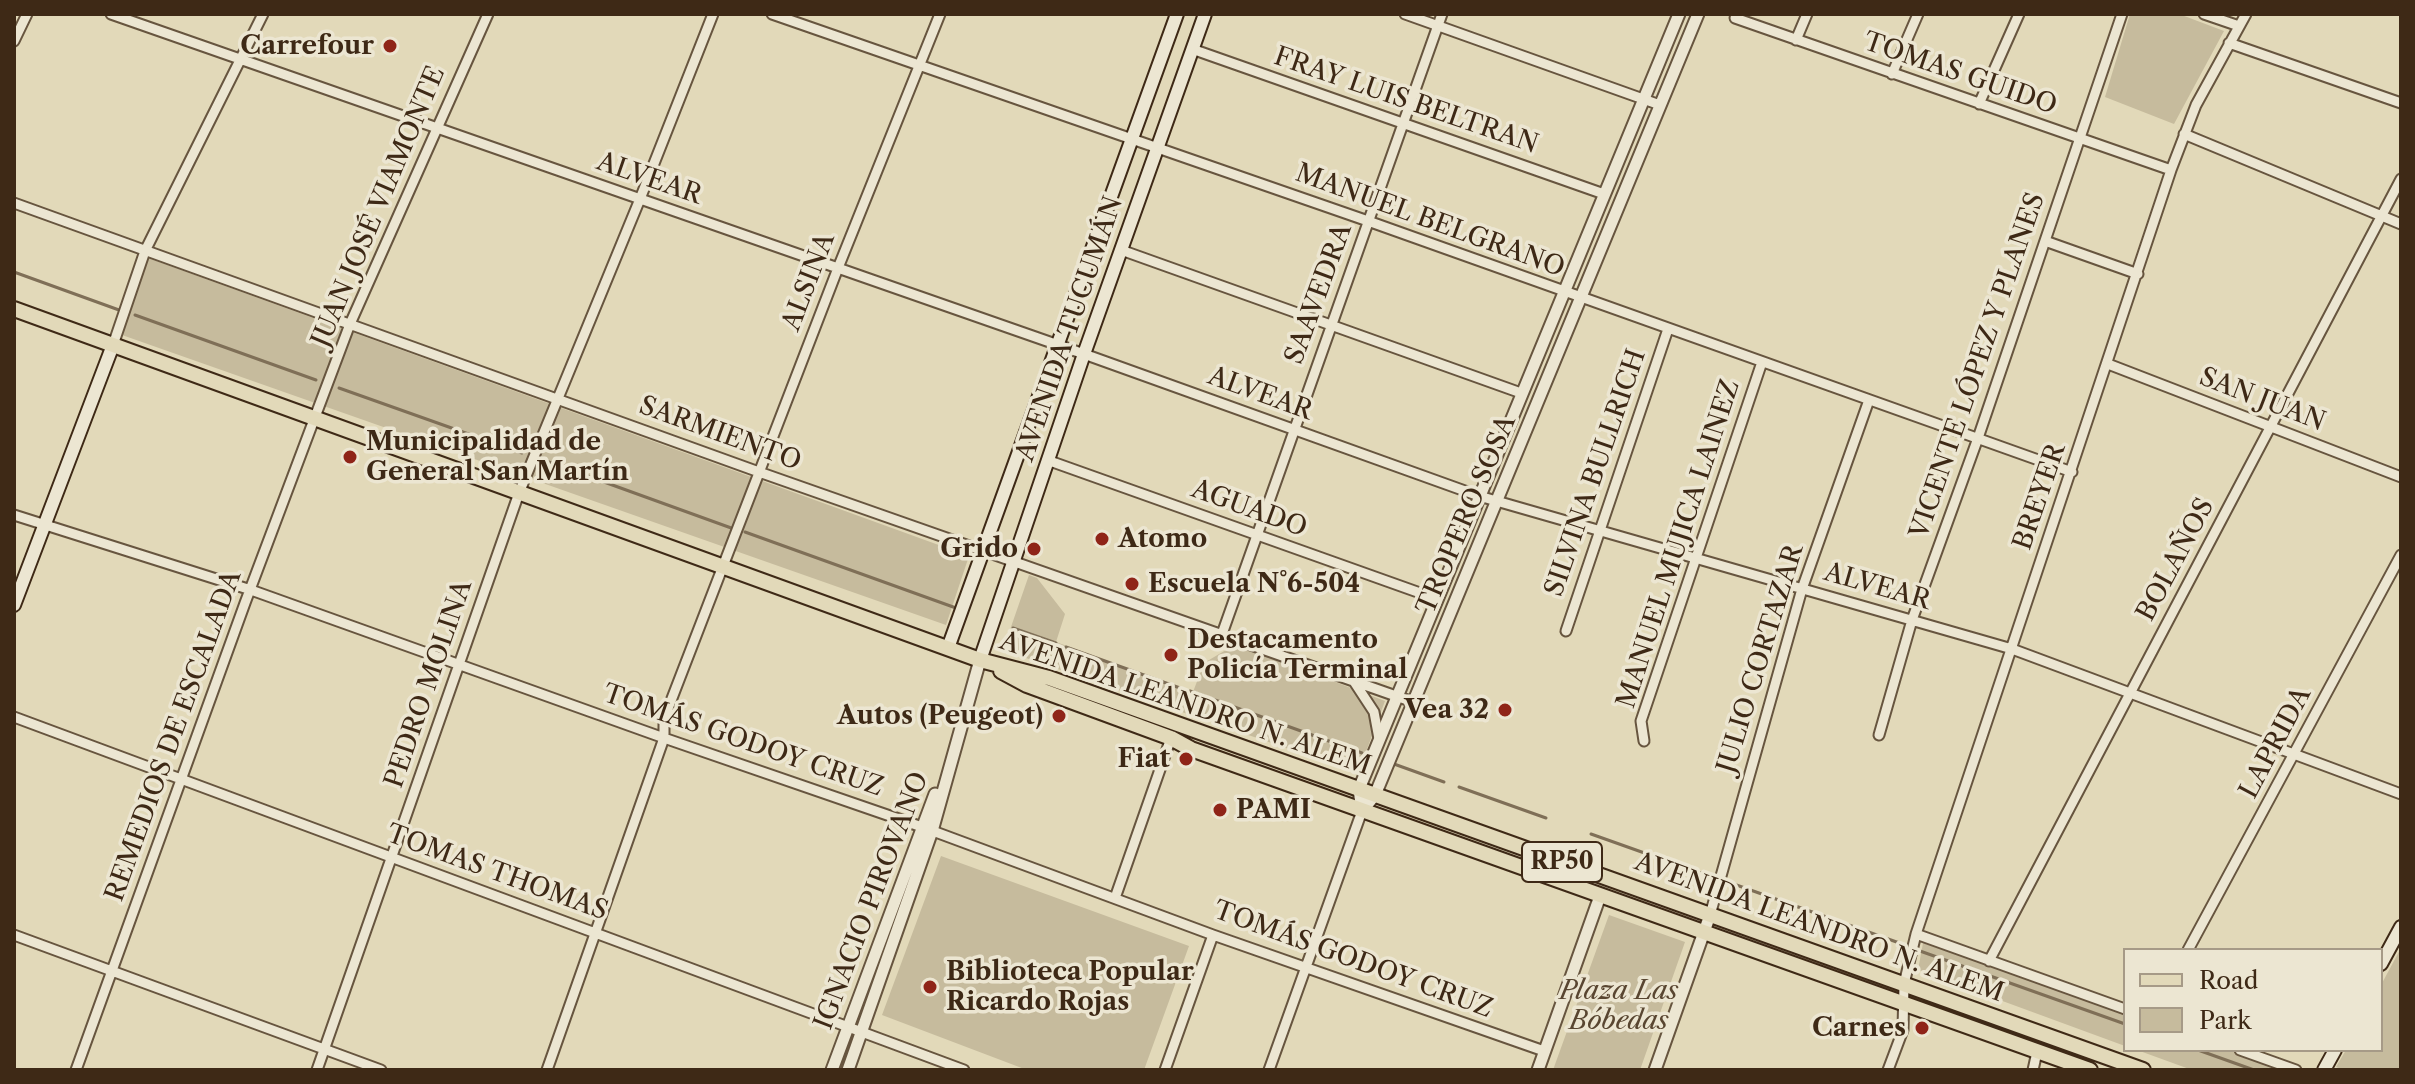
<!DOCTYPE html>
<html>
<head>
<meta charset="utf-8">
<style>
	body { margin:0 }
	#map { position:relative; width:2415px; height:1084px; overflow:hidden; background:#e2d9b9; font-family:"Libre Caslon Text",serif }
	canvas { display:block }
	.frame { position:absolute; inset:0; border:16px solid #3e2916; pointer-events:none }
	.legend { position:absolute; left:2123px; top:948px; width:260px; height:104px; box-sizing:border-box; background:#ece6d2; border:2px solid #a69a87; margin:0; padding:10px 14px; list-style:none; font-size:24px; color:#3e2916 }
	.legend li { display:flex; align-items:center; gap:16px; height:40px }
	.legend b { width:40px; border:2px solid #a69a87 }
</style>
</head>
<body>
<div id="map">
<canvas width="2415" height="1084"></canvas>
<div class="frame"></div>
<ul class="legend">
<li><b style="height:10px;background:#e2d9b9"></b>Road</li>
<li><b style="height:22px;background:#c6bb9d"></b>Park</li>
</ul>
</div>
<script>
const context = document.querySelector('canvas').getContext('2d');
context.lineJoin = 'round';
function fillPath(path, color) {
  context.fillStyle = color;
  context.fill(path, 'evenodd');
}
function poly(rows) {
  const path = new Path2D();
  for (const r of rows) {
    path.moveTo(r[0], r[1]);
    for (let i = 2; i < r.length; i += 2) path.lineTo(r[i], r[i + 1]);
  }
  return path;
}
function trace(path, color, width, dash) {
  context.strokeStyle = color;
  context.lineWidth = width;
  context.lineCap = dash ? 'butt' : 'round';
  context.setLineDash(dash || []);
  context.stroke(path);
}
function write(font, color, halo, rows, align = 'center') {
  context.font = font + ' "Libre Caslon Text",serif';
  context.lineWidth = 7;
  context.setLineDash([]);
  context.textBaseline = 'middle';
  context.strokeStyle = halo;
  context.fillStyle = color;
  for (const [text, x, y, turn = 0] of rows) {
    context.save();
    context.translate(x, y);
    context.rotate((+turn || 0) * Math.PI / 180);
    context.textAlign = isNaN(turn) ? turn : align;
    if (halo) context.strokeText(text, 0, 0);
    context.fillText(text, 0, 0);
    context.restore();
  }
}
fillPath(poly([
	[2130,14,2179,14,2224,31,2174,124,2105,97],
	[148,258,969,556,946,625,122,335],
	[1029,575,1037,578,1065,614,1056,642,1193,692,1204,663,1236,644,1385,701,1358,773,1003,650],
	[941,856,1189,946,1144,1070,1027,1070,882,1015],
	[1609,915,1685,942,1640,1070,1553,1070],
	[1923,943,2125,1013,2125,1046,1918,970],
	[2401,948,2401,1070,2344,1070,2336,1067,2346,1050,2381,1050,2381,985],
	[2137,1050,2231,1050,2288,1070,2192,1070]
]), '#c6bb9d');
trace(poly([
	[14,272,119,310],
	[135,315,316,380],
	[339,388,522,453],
	[546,461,734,529],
	[745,532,956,608],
	[1013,628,1056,643],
	[1066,647,1180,688],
	[1190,691,1362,753],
	[1394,764,1444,782],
	[1459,787,1546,818],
	[1591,834,1712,877],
	[1728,882,1905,945],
	[1920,951,2125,1024],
	[2198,1050,2254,1070]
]), '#7f6f57', 3);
const minor = poly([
	[111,14,1084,354,1479,496,2012,649,2401,794],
	[772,14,1368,221,2072,472],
	[1405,14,1660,105],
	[2204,14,2239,26],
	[1735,18,2171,170],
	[1796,40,1807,14],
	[14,41,27,14],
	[2229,43,2401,103],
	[1192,49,1604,194],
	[1892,74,1918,14],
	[1979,104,2019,14],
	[2184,134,2401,224],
	[14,203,759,472,1413,702],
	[2045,241,2138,274],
	[1121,250,1521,393],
	[113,345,145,251,263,14],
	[2108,364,2401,477],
	[1047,460,1437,599],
	[14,515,251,590,664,738,922,827,1213,935,1544,1051],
	[1566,631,1668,329],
	[1222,634,1442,14],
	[1353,680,1374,712,1379,739],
	[14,717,964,1070],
	[1879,735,1912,620,1978,438,2122,14],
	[1644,741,1641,721,1762,362],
	[1115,898,1171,738],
	[1710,915,1802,589,1869,400],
	[1916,934,2125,1009],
	[14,935,381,1070],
	[2188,950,2401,555],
	[1989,961,2401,179],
	[2240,1050,2296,1070],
	[76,1070,245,603,350,324,488,14],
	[317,1070,519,493,640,199,713,14],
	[547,1070,664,738,664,719,838,268,940,14],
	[1165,1070,1213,935],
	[1269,1070,1362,811],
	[1888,1070,1903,1030,1904,984,1916,934,2171,170,2196,105,2246,14],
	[2033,1070,2037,1052]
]);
const tertiary = poly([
	[1362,811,1375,795,1698,14],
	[1362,811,1359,789,1679,14],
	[832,1070,935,794],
	[848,1070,932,831,980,660],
	[1538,1070,1600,896],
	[1655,1070,1710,915]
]);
const secondary = poly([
	[14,605,113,345],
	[948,648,1177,14],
	[980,660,1084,354,1205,14],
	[2381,964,2401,927],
	[2324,1070,2335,1050]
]);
const primary = poly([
	[14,309,980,660,1049,678,2143,1070],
	[1001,671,1027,685,1171,738,1191,749,2090,1070]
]);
trace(minor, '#67553f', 13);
trace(tertiary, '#67553f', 15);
trace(secondary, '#3e2916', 16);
trace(primary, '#3e2916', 18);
trace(minor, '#ece6d2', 9);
trace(tertiary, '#ece6d2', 11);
trace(secondary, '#ece6d2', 12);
trace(primary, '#e2d9b9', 14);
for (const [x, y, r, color] of [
	[390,46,8,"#8f2418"],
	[350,457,8,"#8f2418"],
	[1102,539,8,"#8f2418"],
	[1034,549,8,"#8f2418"],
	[1132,584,8,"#8f2418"],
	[1171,655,8,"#8f2418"],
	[1505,710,8,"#8f2418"],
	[1059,716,8,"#8f2418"],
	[1186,759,8,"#8f2418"],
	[1220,810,8,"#8f2418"],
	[930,987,8,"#8f2418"],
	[1922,1028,8,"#8f2418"]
]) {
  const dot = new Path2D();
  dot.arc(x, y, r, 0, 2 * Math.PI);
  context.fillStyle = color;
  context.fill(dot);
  trace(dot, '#ece6d2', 3);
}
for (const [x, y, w] of [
	[1562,862,80]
]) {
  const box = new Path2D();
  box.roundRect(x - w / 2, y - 20, w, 40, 6);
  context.fillStyle = '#ece6d2';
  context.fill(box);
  trace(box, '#3e2916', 2);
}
write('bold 24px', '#3e2916', null, [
	["RP50",1562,862]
]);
write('bold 26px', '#3e2916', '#ece6d2', [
	["Carrefour",374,46],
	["Municipalidad de",366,442,"left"],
	["General San Martín",366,472,"left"],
	["Atomo",1118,539,"left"],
	["Grido",1018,549],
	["Escuela N°6-504",1148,584,"left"],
	["Destacamento",1187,640,"left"],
	["Policía Terminal",1187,670,"left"],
	["Vea 32",1489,710],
	["Autos (Peugeot)",1043,716],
	["Fiat",1170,759],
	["PAMI",1236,810,"left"],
	["Biblioteca Popular",946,972,"left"],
	["Ricardo Rojas",946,1002,"left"],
	["Carnes",1906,1028]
], 'right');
write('26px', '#3e2916', '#ece6d2', [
	["TOMAS GUIDO",1960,74,19],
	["FRAY LUIS BELTRAN",1406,101,19],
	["ALVEAR",649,179,19],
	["JUAN JOSÉ VIAMONTE",379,207,-67],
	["MANUEL BELGRANO",1430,221,20],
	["ALSINA",809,282,-69],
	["SAAVEDRA",1319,294,-70],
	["AVENIDA TUCUMÁN",1070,329,-71],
	["VICENTE LÓPEZ Y PLANES",1978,366,-71],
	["ALVEAR",1260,394,20],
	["SAN JUAN",2262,400,21],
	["SARMIENTO",720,434,20],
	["SILVINA BULLRICH",1596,473,-71],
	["BREYER",2040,497,-71],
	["AGUADO",1249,509,20],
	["TROPERO SOSA",1467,515,-67],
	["MANUEL MUJICA LAINEZ",1679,544,-72],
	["BOLAÑOS",2176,560,-62],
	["ALVEAR",1877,587,16],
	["JULIO CORTAZAR",1761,659,-73],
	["PEDRO MOLINA",429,684,-71],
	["AVENIDA LEANDRO N. ALEM",1185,704,19],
	["REMEDIOS DE ESCALADA",174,736,-70],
	["TOMÁS GODOY CRUZ",743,741,19],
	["LAPRIDA",2276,743,-62],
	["TOMAS THOMAS",497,873,20],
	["IGNACIO PIROVANO",872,901,-69],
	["AVENIDA LEANDRO N. ALEM",1819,928,20],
	["TOMÁS GODOY CRUZ",1353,960,20]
]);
write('italic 26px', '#594631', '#ece6d2', [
	["Plaza Las",1619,991],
	["Bóbedas",1619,1021]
]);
</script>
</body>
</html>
